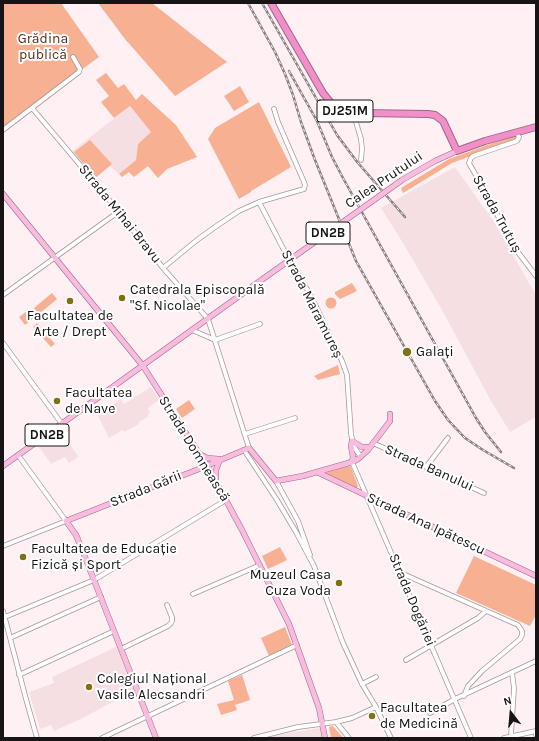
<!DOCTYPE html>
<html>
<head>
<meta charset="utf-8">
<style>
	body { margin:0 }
	#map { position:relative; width:539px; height:741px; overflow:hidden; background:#fff0f3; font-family:Karla,sans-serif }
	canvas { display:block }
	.frame { position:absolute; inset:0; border:4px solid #181415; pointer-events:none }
	.north { position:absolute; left:491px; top:693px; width:40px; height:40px; -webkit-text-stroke:3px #fff; paint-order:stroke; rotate:344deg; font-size:11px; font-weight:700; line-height:16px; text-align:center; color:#181415 }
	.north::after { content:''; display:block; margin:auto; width:14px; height:18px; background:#181415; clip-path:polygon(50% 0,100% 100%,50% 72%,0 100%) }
</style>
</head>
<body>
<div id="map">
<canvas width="539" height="741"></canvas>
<div class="frame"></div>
<div class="north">N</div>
</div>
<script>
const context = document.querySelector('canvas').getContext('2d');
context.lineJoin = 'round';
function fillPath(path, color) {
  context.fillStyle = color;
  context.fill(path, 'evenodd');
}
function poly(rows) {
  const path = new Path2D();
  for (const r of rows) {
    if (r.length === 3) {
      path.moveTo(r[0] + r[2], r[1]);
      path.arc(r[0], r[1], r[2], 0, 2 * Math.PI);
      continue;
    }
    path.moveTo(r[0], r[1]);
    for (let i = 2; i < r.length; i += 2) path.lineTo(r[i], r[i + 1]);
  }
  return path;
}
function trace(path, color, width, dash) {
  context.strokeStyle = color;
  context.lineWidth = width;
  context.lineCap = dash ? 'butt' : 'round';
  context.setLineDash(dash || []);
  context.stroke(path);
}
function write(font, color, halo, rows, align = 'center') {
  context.font = font + ' Karla,sans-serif';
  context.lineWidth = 4;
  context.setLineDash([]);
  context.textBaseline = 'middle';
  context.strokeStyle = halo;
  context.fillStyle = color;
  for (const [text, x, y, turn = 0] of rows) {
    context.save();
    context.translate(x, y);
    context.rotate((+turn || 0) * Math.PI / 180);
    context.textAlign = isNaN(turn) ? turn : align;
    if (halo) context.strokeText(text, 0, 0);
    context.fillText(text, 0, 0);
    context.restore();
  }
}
fillPath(poly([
	[130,106,151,132,138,144,136,160,119,174,110,166,95,179,71,152],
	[455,167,494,222,536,295,536,417,510,432,491,401,442,310,403,243,381,208],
	[151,387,159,400,149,407,148,409,150,413,148,414,148,417,145,418,144,420,143,420,139,422,139,424,124,432,123,430,109,438,94,408,97,406,102,413,121,399,124,404],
	[60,432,79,457,69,463,65,457,51,464,39,447],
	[118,646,134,690,83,718,54,731,51,725,40,729,29,692,54,683,52,677],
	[320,728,322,738,271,738,270,736]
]), '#f5dfe2');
fillPath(poly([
	[3,3,61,3,99,57,3,127],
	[98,3,152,3,227,62,175,96,125,39],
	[106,73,118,88,124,84,136,100,142,94,176,125,197,157,167,169,158,178,148,166,134,177,129,172,122,177,119,174,136,160,138,144,151,132,130,106,114,118,101,102,109,96,96,80],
	[240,86,249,102,234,111,224,96],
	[259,102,291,167,251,191,251,192,239,199,208,139,215,128],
	[516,136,516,139,452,163,403,193,401,188,449,159,493,143],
	[90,140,112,164,95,178,74,152],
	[352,283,357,291,340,299,335,294,335,292],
	[52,293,57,299,39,314,34,308],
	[331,303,5.5],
	[30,309,36,316,25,325,19,317],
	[37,323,55,344,51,347,33,327],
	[338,365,340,374,318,380,314,376],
	[189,400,195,409,182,418,176,409],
	[349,466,351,467,358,486,357,488,327,474,327,473,328,472],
	[280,547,287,560,268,569,262,556],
	[474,556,536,585,536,615,530,626,456,593],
	[285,627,292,645,269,656,261,638],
	[242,675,250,700,235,705,237,710,221,715,217,704,234,700,228,681],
	[333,726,340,734,343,738,331,738,329,727]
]), '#f8b093');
const minor = poly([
	[32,108,102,191,163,268,208,319,249,448],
	[353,112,361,139,362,149,361,160],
	[3,130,79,72,80,69,73,57],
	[516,132,519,137,517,141,473,156,471,158,469,163,470,165,484,189,514,247,536,276],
	[259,202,286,254,311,296,342,361,347,375,351,434,354,447,361,457],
	[163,268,197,240,218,225,239,211,259,202,304,189,305,185,304,182,278,122,274,109],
	[3,295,118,212],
	[192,330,215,340,260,324],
	[3,343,62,424],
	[245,434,295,418],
	[373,443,484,493],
	[244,450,277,500,296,532,314,566,343,643,362,684,376,707,391,738],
	[352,462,471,738],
	[426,467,448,438],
	[276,481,298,521,310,555],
	[3,546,66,521,18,455],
	[401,573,518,625,522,631,522,635,520,639,482,671,468,686,464,696],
	[193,594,260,565],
	[3,611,26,699,37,738],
	[5,617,94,580,226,500],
	[10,638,101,597],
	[121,649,168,626,171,623,172,621,172,617,167,605],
	[406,660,478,618,486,611],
	[19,675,114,631],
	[362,684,376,677],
	[430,713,455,699,536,661],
	[336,722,349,738],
	[536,734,536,735],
	[511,736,514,688,512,673],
	[102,738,297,645],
	[254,738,298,727,336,722,352,718,376,707],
	[504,738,536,731]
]);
const major = poly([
	[402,180,435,161,457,151],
	[3,194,143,366,209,469,242,530,289,624,319,708,325,738],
	[201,455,207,458,218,459],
	[352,462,353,457,351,446,352,441,362,447,370,447],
	[3,466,253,286],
	[317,472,536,576],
	[216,479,216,470,220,459],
	[156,738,81,547,76,535,66,521,132,495,199,469,249,448,276,481,303,476,352,462,358,459,368,450,387,425,390,421,390,414]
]);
const highway = poly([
	[271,3,323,93,331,103,341,109,353,112,362,113,428,114,435,115,443,121,457,151,485,141,536,127]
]);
trace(minor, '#a5989b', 5.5);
trace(major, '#a56589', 6);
trace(highway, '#a56589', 8);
trace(minor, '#fff', 4);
trace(major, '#f7bcde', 5);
trace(highway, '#f190c8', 6);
const rail = poly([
	[248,3,275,52,285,74,293,95,301,122,315,160,356,261,435,401,448,420,465,438,483,450,514,468],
	[262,3,337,135,358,163,405,217],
	[289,71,317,121,332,157,343,178,476,418,485,432,501,452]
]);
trace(rail, '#898082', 2.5);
trace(rail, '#fff', 1, [3]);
const majorBridge = poly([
	[253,286,402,180]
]);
trace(majorBridge, '#a56589', 6, []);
trace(majorBridge, '#f7bcde', 5);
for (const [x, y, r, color] of [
	[122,298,4,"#7e7212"],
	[70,301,4,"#7e7212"],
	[407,352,5,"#7e7212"],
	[57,401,4,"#7e7212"],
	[23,557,4,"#7e7212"],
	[339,583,4,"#7e7212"],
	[89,687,4,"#7e7212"],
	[372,716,4,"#7e7212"]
]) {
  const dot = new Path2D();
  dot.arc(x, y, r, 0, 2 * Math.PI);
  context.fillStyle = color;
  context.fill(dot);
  trace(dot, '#fff', 1.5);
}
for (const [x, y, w] of [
	[345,111,56],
	[328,233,44],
	[47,435,44]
]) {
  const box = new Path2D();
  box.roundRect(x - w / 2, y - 11, w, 22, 3);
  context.fillStyle = '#fff';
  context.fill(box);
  trace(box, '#181415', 1);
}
write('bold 13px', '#181415', null, [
	["DJ251M",345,111],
	["DN2B",328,233],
	["DN2B",47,435]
]);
write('14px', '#612c14', '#fff', [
	["Grădina",43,39],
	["publică",43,55]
]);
write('14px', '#181415', '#fff', [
	["Calea Prutului",384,180,-34],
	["Strada Mihai Bravu",120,214,51],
	["Strada Trutuș",497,214,61],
	["Strada Maramureș",312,304,63],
	["Strada Domnească",194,449,58],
	["Strada Banului",429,468,24],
	["Strada Gării",146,489,-22],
	["Strada Ana Ipătescu",426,524,25],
	["Strada Dogăriei",412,600,67]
]);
write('14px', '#181415', '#fff', [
	["Catedrala Episcopală",130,290],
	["\"Sf. Nicolae\"",130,306],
	["Facultatea de",70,316,"center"],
	["Arte / Drept",70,332,"center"],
	["Galați",416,352],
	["Facultatea",65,393],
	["de Nave",65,409],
	["Facultatea de Educație",31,549],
	["Fizică și Sport",31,565],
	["Muzeul Casa",331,575,"right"],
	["Cuza Voda",331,591,"right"],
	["Colegiul Național",97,679],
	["Vasile Alecsandri",97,695],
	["Facultatea",380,708],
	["de Medicină",380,724]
], 'left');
</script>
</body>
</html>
